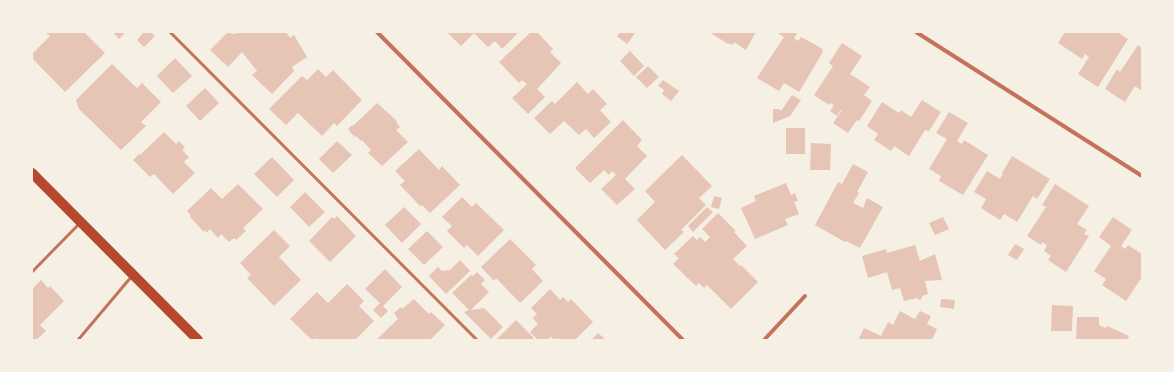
<!DOCTYPE html>
<html>
<head>
<meta charset="utf-8">
<style>
	body { margin:0 }
	#map { position:relative; width:1174px; height:372px; overflow:hidden; background:#f6efe4; font-family:"Nunito Sans",sans-serif }
	canvas { display:block }
	.frame { position:absolute; inset:0; border:33px solid #f6efe4; pointer-events:none }
</style>
</head>
<body>
<div id="map">
<canvas width="1174" height="372"></canvas>
<div class="frame"></div>
</div>
<script>
const context = document.querySelector('canvas').getContext('2d');
context.lineJoin = 'round';
function fillPath(path, color) {
  context.fillStyle = color;
  context.fill(path, 'evenodd');
}
function poly(rows) {
  const path = new Path2D();
  for (const r of rows) {
    path.moveTo(r[0], r[1]);
    for (let i = 2; i < r.length; i += 2) path.lineTo(r[i], r[i + 1]);
  }
  return path;
}
function trace(path, color, width, dash) {
  context.strokeStyle = color;
  context.lineWidth = width;
  context.lineCap = dash ? 'butt' : 'round';
  context.setLineDash(dash || []);
  context.stroke(path);
}
fillPath(poly([
	[45,32,84,32,105,53,65,92,32,58,32,54,50,36],
	[113,32,126,32,119,39],
	[144,32,150,32,155,36,144,47,137,40],
	[228,32,232,34,245,32,286,32,290,38,294,35,307,57,292,67,294,71,272,94,252,75,257,71,242,52,228,67,210,50],
	[447,32,519,32,502,49,495,41,488,47,474,33,461,46],
	[531,32,537,32,553,49,550,52,561,63,537,89,545,97,528,114,512,98,527,84,522,80,519,83,499,62],
	[620,32,636,32,627,44,617,36],
	[709,32,756,32,746,50,734,42,733,45,729,43,728,44],
	[776,32,798,32,794,38,798,41,801,37,823,49,822,50,823,52,799,92,784,83,779,91,757,78,784,37],
	[1065,32,1117,32,1128,39,1098,87,1078,74,1089,57,1085,54,1082,59,1058,43],
	[842,43,862,56,850,74,870,87,864,95,872,101,859,121,857,120,848,133,833,123,842,110,841,110,837,116,830,111,834,105,830,103,829,105,814,95,833,66,829,63],
	[1138,45,1142,48,1142,91,1135,86,1125,102,1105,89,1117,69,1120,72],
	[630,51,644,66,634,76,620,61],
	[175,58,192,76,173,93,157,76],
	[112,64,137,88,142,83,161,102,141,122,146,126,121,150,79,109,76,100],
	[648,66,659,77,647,88,636,77],
	[318,69,326,77,333,70,362,100,337,126,334,123,322,136,298,113,286,125,269,109,302,76,307,80],
	[663,80,679,91,671,101,662,94,664,90,658,86],
	[577,82,588,94,593,89,607,104,600,110,611,122,594,138,586,129,579,135,564,121,550,134,534,118,552,101,555,104],
	[205,88,219,103,200,121,186,106],
	[792,95,801,100,790,116,773,123,773,109,779,109,781,111],
	[922,100,941,112,929,131,925,130,909,156,894,146,891,151,874,140,878,134,867,126,882,102,899,113,901,110,911,117],
	[377,103,397,121,396,122,400,127,396,130,408,142,382,166,368,153,371,150,362,140,361,141,356,136,355,137,349,131,350,130,348,129,352,125,353,126],
	[949,112,968,123,957,141,962,144,964,140,988,155,963,195,939,181,941,176,929,169,947,139,936,133],
	[623,120,642,140,637,146,647,156,625,179,635,189,617,205,601,189,616,175,612,171,609,175,604,170,590,183,575,168],
	[786,128,805,128,805,154,786,154],
	[164,132,176,144,179,141,185,147,182,150,189,157,184,162,195,173,173,194,154,174,150,177,133,160,139,154,140,155],
	[337,141,352,155,333,173,319,159],
	[811,143,831,144,830,170,810,170],
	[419,149,439,170,442,166,460,185,430,213,422,205,420,206,400,185,405,181,395,171],
	[682,155,712,186,699,198,706,205,681,230,684,232,665,250,637,220,655,202,645,191],
	[1012,156,1050,179,1037,199,1033,196,1017,222,1004,214,1000,220,981,208,986,199,974,192,987,171,1000,179,1003,173,1002,173],
	[272,157,294,180,277,197,254,174],
	[853,164,868,172,857,192,859,193,853,203,863,208,867,198,883,207,860,248,846,241,845,242,815,225,838,182,842,184],
	[786,183,791,195,795,193,798,201,794,202,799,214,785,219,788,225,755,239,741,208,756,201,754,196],
	[238,184,263,209,243,228,246,231,236,240,234,238,229,242,221,234,218,238,210,229,207,233,205,230,204,232,190,217,191,216,187,211,211,188,222,199],
	[1055,184,1089,206,1077,224,1087,230,1084,234,1089,236,1066,272,1048,260,1051,256,1044,251,1047,245,1042,242,1041,245,1027,236,1046,207,1042,205],
	[305,192,325,212,309,227,290,207],
	[714,196,722,198,719,209,711,207],
	[462,197,472,207,476,203,504,230,478,256,467,245,464,248,447,231,452,226,442,217],
	[404,207,421,224,402,243,385,225],
	[707,207,713,212,693,232,688,226],
	[718,213,736,231,734,232,747,246,733,259,740,266,741,265,758,282,731,309,707,285,704,288,699,283,696,286,673,264,679,258,674,254,693,236,697,240,700,237,705,242,710,237,702,229],
	[337,216,356,236,330,262,309,241,332,217,334,219],
	[943,217,949,229,935,235,929,223],
	[1113,217,1132,230,1121,246,1125,249,1128,245,1142,254,1142,277,1126,301,1102,285,1106,279,1094,271,1111,246,1099,237],
	[274,230,290,246,279,257,301,280,274,306,247,278,251,275,240,263],
	[427,231,443,247,424,265,408,249],
	[510,239,536,265,532,269,543,281,520,303,496,278,494,281,481,267],
	[1015,244,1024,249,1017,260,1008,255],
	[915,245,920,261,935,254,942,280,925,281,928,294,922,296,922,299,918,300,918,298,904,301,900,288,892,290,887,272,868,278,862,256,886,249,887,253],
	[460,260,470,271,446,294,429,276,438,267,442,271,450,270],
	[385,269,402,287,383,306,388,311,381,318,373,310,380,303,365,289],
	[477,272,485,280,481,284,489,292,471,310,484,308,503,327,491,339,464,312,469,310,452,293,471,275,473,276],
	[41,280,48,288,50,286,64,301,40,325,46,331,36,340,32,340,32,289],
	[347,284,364,301,359,306,374,321,355,340,318,340,316,338,314,340,312,340,290,319,317,292,328,303],
	[550,289,560,300,563,297,568,302,571,299,593,322,575,340,559,340,556,338,554,340,551,337,547,340,538,340,530,332,538,324,533,318,537,314,531,308],
	[414,299,429,314,431,312,445,325,430,340,376,340,398,319,394,313,401,307,402,309],
	[941,299,955,300,954,309,940,307],
	[1052,305,1073,306,1072,331,1051,331],
	[900,311,915,319,920,311,931,316,927,324,937,329,932,340,858,340,864,328,881,336,888,322,893,325],
	[1077,317,1099,317,1099,325,1106,328,1107,326,1129,336,1127,340,1076,340],
	[516,320,534,338,532,340,498,340,497,339],
	[598,333,606,340,591,340]
]), '#e6c5b7');
trace(poly([
	[170,32,477,340],
	[32,272,80,223],
	[78,340,132,276]
]), '#c5725c', 3);
trace(poly([
	[377,32,683,340],
	[916,32,1142,176],
	[764,340,805,296]
]), '#c5725c', 4);
trace(poly([
	[32,173,198,340]
]), '#b5482f', 10);
</script>
</body>
</html>
